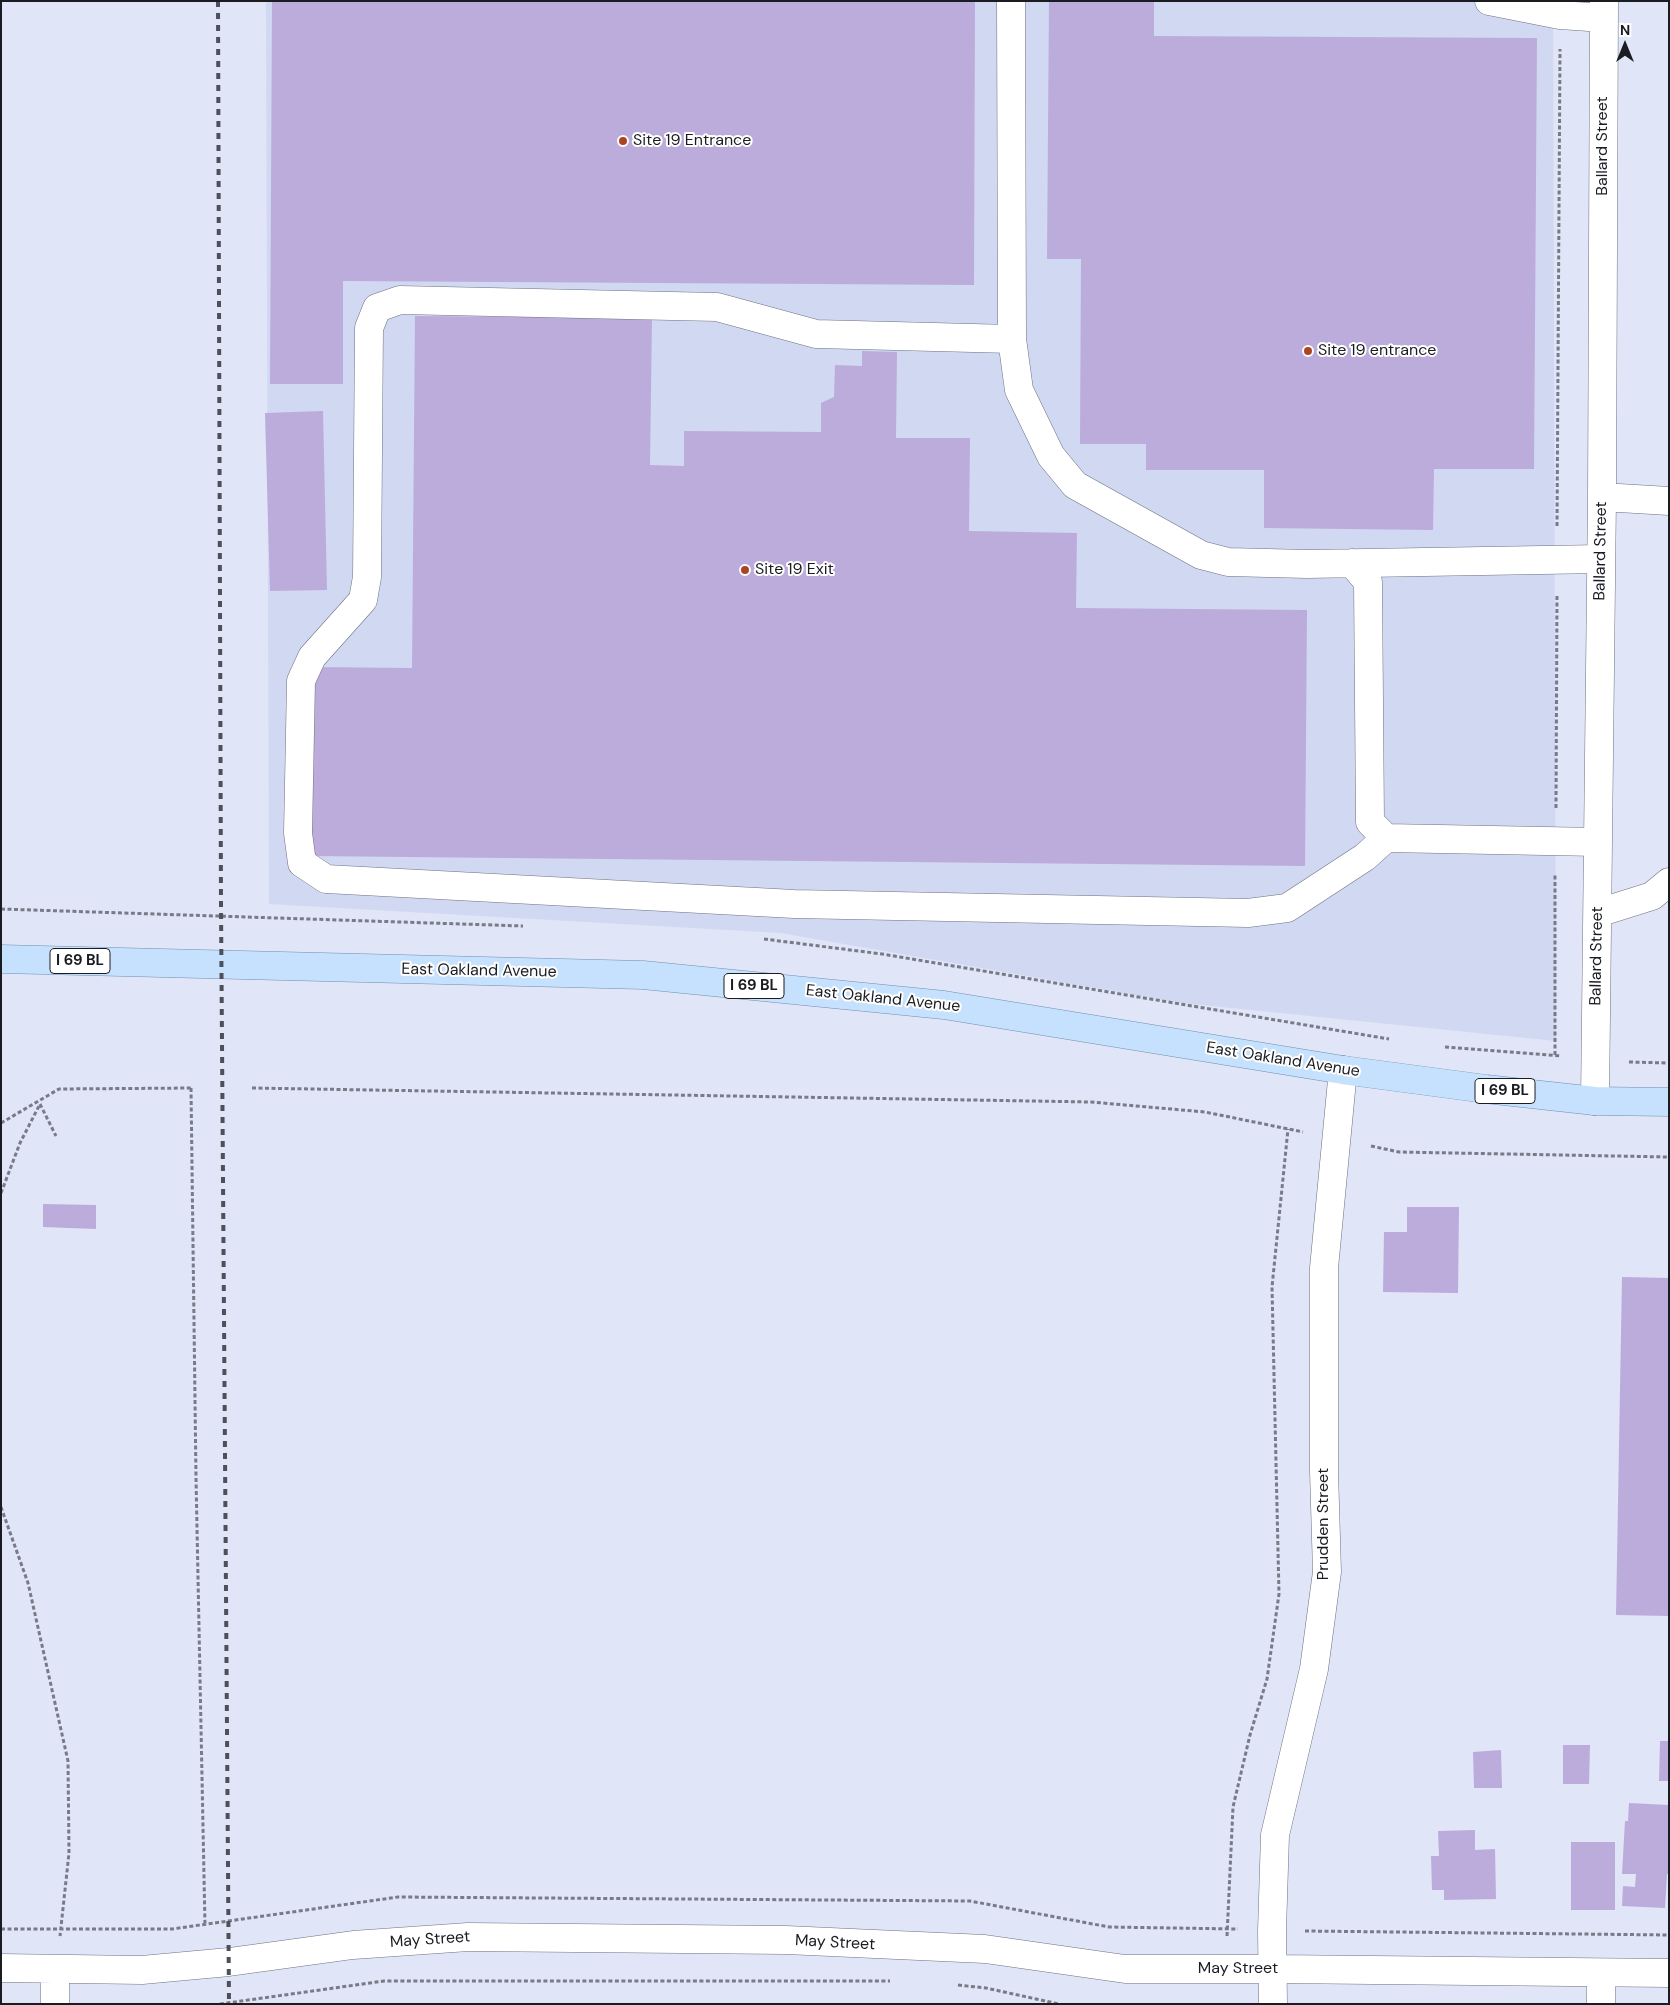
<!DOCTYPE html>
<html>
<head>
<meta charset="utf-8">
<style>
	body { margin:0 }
	#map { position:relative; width:1670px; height:2005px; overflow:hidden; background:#e0e5f7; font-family:"DM Sans",sans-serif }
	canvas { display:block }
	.frame { position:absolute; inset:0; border:2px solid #1a1c22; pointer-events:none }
	.north { position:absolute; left:1600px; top:20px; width:50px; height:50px; -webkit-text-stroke:4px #fff; paint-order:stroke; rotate:0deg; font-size:14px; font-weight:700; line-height:20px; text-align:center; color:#1a1c22 }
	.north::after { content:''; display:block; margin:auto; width:18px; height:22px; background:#1a1c22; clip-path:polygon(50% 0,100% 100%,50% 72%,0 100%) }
</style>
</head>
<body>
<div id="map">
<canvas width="1670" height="2005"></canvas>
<div class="frame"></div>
<div class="north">N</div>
</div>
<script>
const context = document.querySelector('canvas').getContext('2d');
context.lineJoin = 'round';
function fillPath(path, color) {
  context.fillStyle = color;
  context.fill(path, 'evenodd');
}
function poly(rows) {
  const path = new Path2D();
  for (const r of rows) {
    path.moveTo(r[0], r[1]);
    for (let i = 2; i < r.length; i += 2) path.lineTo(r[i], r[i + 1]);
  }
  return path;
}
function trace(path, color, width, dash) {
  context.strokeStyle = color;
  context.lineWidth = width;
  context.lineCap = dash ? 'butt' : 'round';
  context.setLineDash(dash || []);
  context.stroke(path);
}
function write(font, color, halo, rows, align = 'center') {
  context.font = font + ' "DM Sans",sans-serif';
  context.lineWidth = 4;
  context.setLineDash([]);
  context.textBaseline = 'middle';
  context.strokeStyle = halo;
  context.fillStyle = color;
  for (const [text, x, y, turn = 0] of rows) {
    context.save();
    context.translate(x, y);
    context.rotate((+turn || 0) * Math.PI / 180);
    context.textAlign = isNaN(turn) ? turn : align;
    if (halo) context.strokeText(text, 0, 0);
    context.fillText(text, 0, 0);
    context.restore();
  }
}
fillPath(poly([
	[266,1,1553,1,1556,1041,1182,1003,781,933,269,904]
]), '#d1d8f1');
fillPath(poly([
	[272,1,975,1,974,285,343,281,343,384,270,384],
	[1049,1,1154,1,1154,36,1537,38,1534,469,1434,469,1433,530,1264,528,1264,470,1146,470,1146,444,1080,444,1081,259,1047,259],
	[415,316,652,318,650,465,684,466,684,431,821,432,821,403,834,397,835,365,862,366,862,351,897,352,896,438,970,438,969,531,1077,533,1076,608,1307,610,1305,866,309,856,311,667,412,668],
	[323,411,327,590,270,591,265,413],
	[43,1204,96,1205,96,1229,43,1227],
	[1407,1207,1459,1207,1458,1293,1383,1292,1384,1232,1407,1232],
	[1622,1277,1669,1278,1669,1616,1616,1615],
	[1660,1741,1669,1741,1669,1781,1659,1781],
	[1563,1745,1590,1745,1589,1784,1563,1784],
	[1501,1750,1502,1788,1474,1788,1473,1752],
	[1629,1803,1669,1805,1669,1874,1667,1874,1665,1908,1622,1906,1623,1886,1635,1887,1636,1874,1622,1874,1625,1821,1628,1821],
	[1475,1830,1475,1850,1495,1849,1496,1899,1444,1900,1444,1890,1432,1890,1431,1856,1439,1856,1438,1831],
	[1571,1842,1615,1842,1615,1910,1571,1910]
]), '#bbacdc');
const minor = poly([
	[1011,1,1012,339,1019,390,1051,456,1075,485,1201,555,1228,562,1307,564,1601,559],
	[1489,1,1560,15,1604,18],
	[1012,339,816,334,717,307,400,300,377,308,369,328,367,577,363,600,312,657,301,681,298,833,302,863,326,879,794,904,1248,913,1287,908,1365,857,1386,838],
	[1602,497,1669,501],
	[1352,563,1368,582,1370,822,1386,838,1598,842],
	[1598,913,1652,896,1669,882],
	[1595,1101,1602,497,1604,1],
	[1,1968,142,1970,229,1962,353,1945,468,1937,786,1940,985,1949,1125,1969,1274,1969,1669,1973],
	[55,1969,55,2004],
	[1601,1973,1601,2004],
	[1273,2004,1272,1931,1275,1835,1314,1669,1327,1572,1324,1471,1324,1268,1343,1070]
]);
const major = poly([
	[1,959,643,975,944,1005,1343,1070,1486,1089,1595,1101,1669,1102]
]);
trace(minor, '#6d7282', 29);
trace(major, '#708faf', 29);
trace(poly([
	[1557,526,1560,49],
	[1556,808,1557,594],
	[1,909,523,926],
	[764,939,882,954,1389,1039],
	[1445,1047,1561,1056],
	[1555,1055,1555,874],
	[1629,1062,1669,1063],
	[191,1088,196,1478,205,1926],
	[252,1088,1091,1102,1205,1112,1303,1132],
	[40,1104,56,1136],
	[1,1123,59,1089,193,1088],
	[1371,1146,1399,1152,1669,1157],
	[1,1193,20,1143,40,1104],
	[1,1507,28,1583,68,1761,69,1853,60,1936],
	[1,1929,172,1929,398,1897,970,1901,1109,1927,1238,1929],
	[1305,1931,1669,1935],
	[1227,1936,1233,1807,1250,1735,1267,1679,1279,1594,1272,1287,1288,1129],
	[958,1985,986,1988,1059,2004],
	[220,2004,384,1981,890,1981]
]), '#787b87', 3, [4, 2.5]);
trace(minor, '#fff', 28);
trace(major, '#c5e1fd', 28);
trace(poly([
	[218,1,221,904,229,2004]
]), '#4d5059', 4, [6, 6]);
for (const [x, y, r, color] of [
	[623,141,5,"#ab4420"],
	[1308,351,5,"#ab4420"],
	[745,570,5,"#ab4420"]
]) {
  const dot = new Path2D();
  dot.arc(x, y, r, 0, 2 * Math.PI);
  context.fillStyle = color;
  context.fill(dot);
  trace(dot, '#fff', 2);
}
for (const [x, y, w] of [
	[80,961,60],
	[754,986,60],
	[1505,1091,60]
]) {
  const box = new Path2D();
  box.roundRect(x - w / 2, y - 12.5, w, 25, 4);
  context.fillStyle = '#fff';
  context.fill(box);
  trace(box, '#1a1c22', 1);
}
write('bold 15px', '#1a1c22', null, [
	["I 69 BL",80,961],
	["I 69 BL",754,986],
	["I 69 BL",1505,1091]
]);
write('16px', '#1a1c22', '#fff', [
	["Site 19 Entrance",633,141],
	["Site 19 entrance",1318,351],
	["Site 19 Exit",755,570]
], 'left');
write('16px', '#1a1c22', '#fff', [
	["Ballard Street",1603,146,-90],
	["Ballard Street",1601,551,-89],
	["Ballard Street",1597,956,-89],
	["East Oakland Avenue",479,971,1],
	["East Oakland Avenue",883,999,6],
	["East Oakland Avenue",1283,1060,9],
	["Prudden Street",1324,1524,-90],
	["May Street",430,1940,-4],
	["May Street",835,1943,3],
	["May Street",1238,1969]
]);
</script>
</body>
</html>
